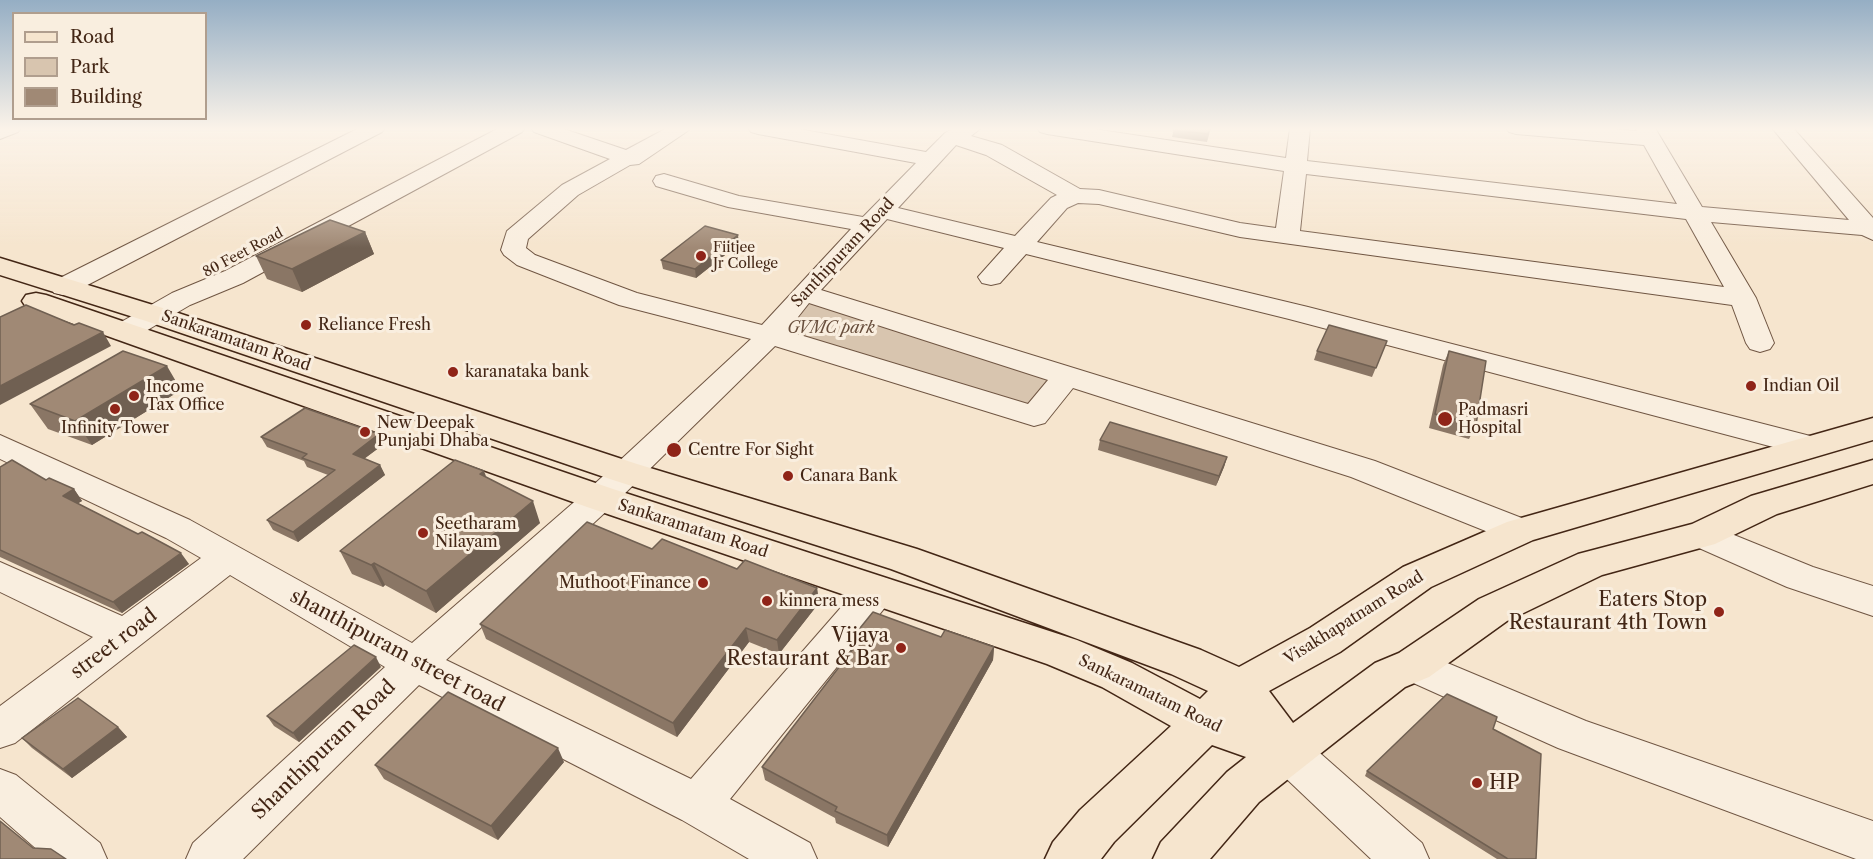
<!DOCTYPE html>
<html>
<head>
<meta charset="utf-8">
<style>
	body { margin:0 }
	#map { position:relative; width:1873px; height:859px; overflow:hidden; background:#f6e5ce; font-family:"Libre Caslon Text",serif }
	canvas { display:block }
	.legend { position:absolute; left:12px; top:12px; width:195px; height:108px; box-sizing:border-box; background:#f9eedf; border:2px solid #b09e8e; margin:0; padding:8px 10px; list-style:none; font-size:18px; color:#432615 }
	.legend li { display:flex; align-items:center; gap:12px; height:30px }
	.legend b { width:30px; border:2px solid #b09e8e }
</style>
</head>
<body>
<div id="map">
<canvas width="1873" height="859"></canvas>
<ul class="legend">
<li><b style="height:8px;background:#f6e5ce"></b>Road</li>
<li><b style="height:16px;background:#d8c5af"></b>Park</li>
<li><b style="height:16px;background:#a08975"></b>Building</li>
</ul>
</div>
<script>
const context = document.querySelector('canvas').getContext('2d');
context.lineJoin = 'round';
function fillPath(path, color) {
  context.fillStyle = color;
  context.fill(path, 'evenodd');
}
function poly(rows) {
  const path = new Path2D();
  for (const r of rows) {
    path.moveTo(r[0], r[1]);
    for (let i = 2; i < r.length; i += 2) path.lineTo(r[i], r[i + 1]);
  }
  return path;
}
function trace(path, color, width, dash) {
  context.strokeStyle = color;
  context.lineWidth = width;
  context.lineCap = dash ? 'butt' : 'round';
  context.setLineDash(dash || []);
  context.stroke(path);
}
function write(font, color, halo, rows, align = 'center') {
  context.font = font + ' "Libre Caslon Text",serif';
  context.lineWidth = 6;
  context.setLineDash([]);
  context.textBaseline = 'middle';
  context.strokeStyle = halo;
  context.fillStyle = color;
  for (const [text, x, y, turn = 0] of rows) {
    context.save();
    context.translate(x, y);
    context.rotate((+turn || 0) * Math.PI / 180);
    context.textAlign = isNaN(turn) ? turn : align;
    if (halo) context.strokeText(text, 0, 0);
    context.fillText(text, 0, 0);
    context.restore();
  }
}
fillPath(poly([
	[804,293,1067,376,1034,416,769,335]
]), '#d8c5af');
const minor = poly([
	[0,128,21,128,18,132,0,139,0,128],
	[359,128,385,128,382,132,72,293,63,295,54,293,50,287,54,281,359,128],
	[499,128,525,128,522,132,243,283,190,305,134,338,124,340,114,338,110,332,114,326,172,293,225,271,499,128],
	[531,128,561,128,626,150,667,128,692,128,639,164,630,165,578,195,528,239,526,248,535,255,637,293,762,325,851,229,728,207,656,186,653,181,656,176,664,174,739,196,863,217,916,163,758,134,751,132,748,128,793,128,926,152,945,133,954,128,981,128,971,136,1002,145,1080,189,1099,190,1240,223,1276,228,1284,171,1047,134,1040,132,1037,128,1087,128,1286,158,1290,128,1310,128,1307,161,1677,204,1644,145,1516,134,1509,132,1506,128,1593,128,1637,131,1635,128,1655,128,1702,207,1849,220,1772,128,1793,128,1873,218,1873,240,1862,235,1711,222,1756,298,1774,343,1770,349,1760,352,1750,349,1746,343,1732,305,1240,237,1099,204,1078,203,1067,208,1037,242,1308,307,1822,439,1827,446,1822,453,1811,457,1289,319,1026,254,1000,283,991,285,982,283,978,277,1004,248,887,219,821,290,1375,461,1532,522,1538,531,1532,540,1520,544,1508,540,1351,477,1073,388,1045,423,1034,426,775,346,612,506,446,660,691,779,865,580,878,576,891,580,897,590,891,600,730,799,810,843,817,859,749,859,682,820,419,685,243,859,186,859,193,843,385,667,230,575,15,743,0,748,0,706,93,637,0,592,0,562,122,616,201,558,166,538,0,459,0,435,190,520,412,643,588,490,751,339,619,305,517,265,504,255,501,250,507,231,562,185,610,159,534,132,531,128],
	[956,145,986,155,1057,195,1051,198,1015,236,898,208,956,145],
	[1306,174,1686,219,1724,287,1300,231,1306,174],
	[809,303,1048,380,1028,404,787,331,809,303],
	[1702,522,1813,567,1873,586,1873,616,1787,587,1690,544,1684,535,1690,526,1702,522],
	[1414,649,1586,721,1873,821,1873,859,1856,859,1558,748,1400,677,1394,665,1400,653,1414,649],
	[1289,734,1304,739,1422,843,1429,859,1371,859,1274,767,1267,753,1274,739,1289,734],
	[0,769,16,775,100,843,107,859,48,859,0,817,0,769]
]);
const major = poly([
	[0,258,166,309,637,464,917,549,1201,650,1239,667,1310,628,1403,567,1507,522,1873,418,1873,440,1533,540,1431,587,1340,652,1269,691,1293,723,1375,663,1399,653,1479,599,1578,554,1692,524,1751,496,1873,460,1873,484,1777,514,1715,544,1602,575,1507,621,1429,677,1405,687,1259,802,1210,859,1153,859,1161,842,1227,772,1246,757,1212,745,1114,842,1101,859,1045,859,1053,842,1080,810,1171,726,1102,687,1047,664,587,507,26,307,22,301,26,295,36,293,46,295,613,489,1077,640,1132,663,1200,699,1208,691,1171,674,891,569,613,480,146,321,0,275,0,258]
]);
trace(minor, '#705643', 2);
trace(major, '#432615', 3);
fillPath(minor, '#f9eedf');
fillPath(major, '#f6e5ce');
fillPath(poly([
	[1174,128,1211,128,1207,142,1172,137],
	[365,232,374,254,302,292,267,279,256,256],
	[739,244,696,278,663,269,661,260],
	[1387,341,1372,377,1314,360,1317,351],
	[1449,351,1476,425,1469,439,1429,428,1443,365],
	[181,390,92,445,48,429,30,404],
	[379,434,384,444,364,459,380,465,385,475,298,542,273,530,267,520,328,475,307,467,304,461,267,447,261,437],
	[1100,440,1227,457,1224,467,1216,486,1098,450],
	[0,467,74,489,82,501,78,503,189,564,122,613,0,557],
	[487,478,540,523,436,613,385,585,383,587,352,574,340,551],
	[652,549,817,588,819,603,779,654,749,642,677,737,486,639,480,624],
	[856,633,941,637,994,647,993,660,888,847,836,823,835,818,765,780,762,767,857,644],
	[381,667,299,742,274,726,267,716],
	[118,727,127,737,72,778,32,748,22,738],
	[564,762,498,840,384,779,375,765],
	[1367,771,1536,859,1497,859,1365,776]
]), '#8a7665');
fillPath(poly([
	[365,232,374,254,302,292,292,269],
	[738,235,739,244,696,278,695,269],
	[103,332,111,346,0,405,0,386],
	[167,366,181,390,92,445,75,421],
	[379,434,384,444,357,464,353,454],
	[1227,457,1224,467,1216,486,1219,476],
	[380,465,385,475,298,542,293,532],
	[484,471,492,492,480,474],
	[74,489,82,501,72,507,63,496],
	[533,501,540,523,436,613,426,591],
	[181,553,189,564,122,613,113,602],
	[374,563,385,585,383,587,371,565],
	[817,588,819,603,779,654,777,640],
	[746,628,749,642,677,737,673,723],
	[994,647,993,660,888,847,887,835],
	[376,657,381,667,299,742,293,733],
	[118,727,127,737,72,778,63,769],
	[558,748,564,762,498,840,491,826]
]), '#706052');
const building = poly([
	[1174,128,1210,128,1208,134,1173,130,1174,128],
	[330,220,365,232,292,269,256,256,330,220],
	[705,226,738,235,695,269,661,260,705,226],
	[26,305,74,325,79,323,103,332,0,386,0,317,26,305],
	[1329,325,1387,341,1376,368,1317,351,1329,325],
	[123,351,167,366,75,421,30,404,123,351],
	[1449,351,1486,361,1476,425,1435,414,1449,351],
	[305,408,379,434,353,454,380,465,293,532,267,520,335,470,302,458,307,454,261,437,305,408],
	[1110,422,1227,457,1219,476,1100,440,1110,422],
	[12,460,46,480,49,478,74,489,63,496,138,534,142,532,181,553,113,602,0,550,0,467,12,460],
	[455,460,484,471,480,474,533,501,426,591,374,563,371,565,340,551,455,460],
	[587,522,652,549,662,539,737,569,745,560,817,588,777,640,746,628,673,723,480,624,587,522],
	[873,612,941,637,945,630,994,647,887,835,835,811,837,807,762,767,863,636,856,633,873,612],
	[354,645,376,657,293,733,267,716,354,645],
	[448,692,558,748,491,826,375,765,448,692],
	[1447,694,1497,717,1493,729,1541,754,1536,859,1508,859,1367,771,1447,694],
	[78,698,118,727,63,769,22,738,78,698],
	[0,821,33,848,51,849,66,859,0,859,0,821]
]);
fillPath(building, '#a08975');
trace(building, '#706052', 1.5);
const sky = context.createLinearGradient(0, 0, 0, 248);
sky.addColorStop(0, '#95aec4');
sky.addColorStop(0.52, '#fbf3e9');
sky.addColorStop(1, '#fbf3e900');
context.fillStyle = sky;
context.fillRect(0, 0, 1873, 248);
for (const [x, y, r, color] of [
	[701,256,6,"#8f2418"],
	[306,325,6,"#8f2418"],
	[453,372,6,"#8f2418"],
	[1751,386,6,"#8f2418"],
	[134,396,6,"#8f2418"],
	[115,409,6,"#8f2418"],
	[1445,419,8,"#8f2418"],
	[365,432,6,"#8f2418"],
	[674,450,8,"#8f2418"],
	[788,476,6,"#8f2418"],
	[423,533,6,"#8f2418"],
	[703,583,6,"#8f2418"],
	[767,601,6,"#8f2418"],
	[1719,612,6,"#8f2418"],
	[901,648,6,"#8f2418"],
	[1477,783,6,"#8f2418"]
]) {
  const dot = new Path2D();
  dot.arc(x, y, r, 0, 2 * Math.PI);
  context.fillStyle = color;
  context.fill(dot);
  trace(dot, '#f9eedf', 2);
}
write('14px', '#432615', '#f9eedf', [
	["Fiitjee",713,248],
	["Jr College",713,264]
], 'left');
write('14px', '#432615', '#f9eedf', [
	["80 Feet Road",243,253,-28]
]);
write('16px', '#432615', '#f9eedf', [
	["Santhipuram Road",843,253,-47],
	["Sankaramatam Road",236,341,19],
	["Sankaramatam Road",693,529,18],
	["Visakhapatnam Road",1354,618,-32],
	["Sankaramatam Road",1150,694,26]
]);
write('16px', '#432615', '#f9eedf', [
	["Reliance Fresh",318,325],
	["karanataka bank",465,372],
	["Indian Oil",1763,386],
	["Income",146,387],
	["Tax Office",146,405],
	["Padmasri",1458,410],
	["Hospital",1458,428],
	["New Deepak",377,423],
	["Punjabi Dhaba",377,441],
	["Infinity Tower",115,428,"center"],
	["Centre For Sight",688,450],
	["Canara Bank",800,476],
	["Seetharam",435,524],
	["Nilayam",435,542],
	["Muthoot Finance",691,583,"right"],
	["kinnera mess",779,601]
], 'left');
write('italic 16px', '#684e3c', '#f9eedf', [
	["GVMC park",831,328]
]);
write('20px', '#432615', '#f9eedf', [
	["Eaters Stop",1707,600],
	["Restaurant 4th Town",1707,623],
	["Vijaya",889,636],
	["Restaurant & Bar",889,659],
	["HP",1489,783,"left"]
], 'right');
write('20px', '#432615', '#f9eedf', [
	["street road",114,644,-37],
	["shanthipuram street road",397,651,28],
	["Shanthipuram Road",324,750,-44]
]);
</script>
</body>
</html>
